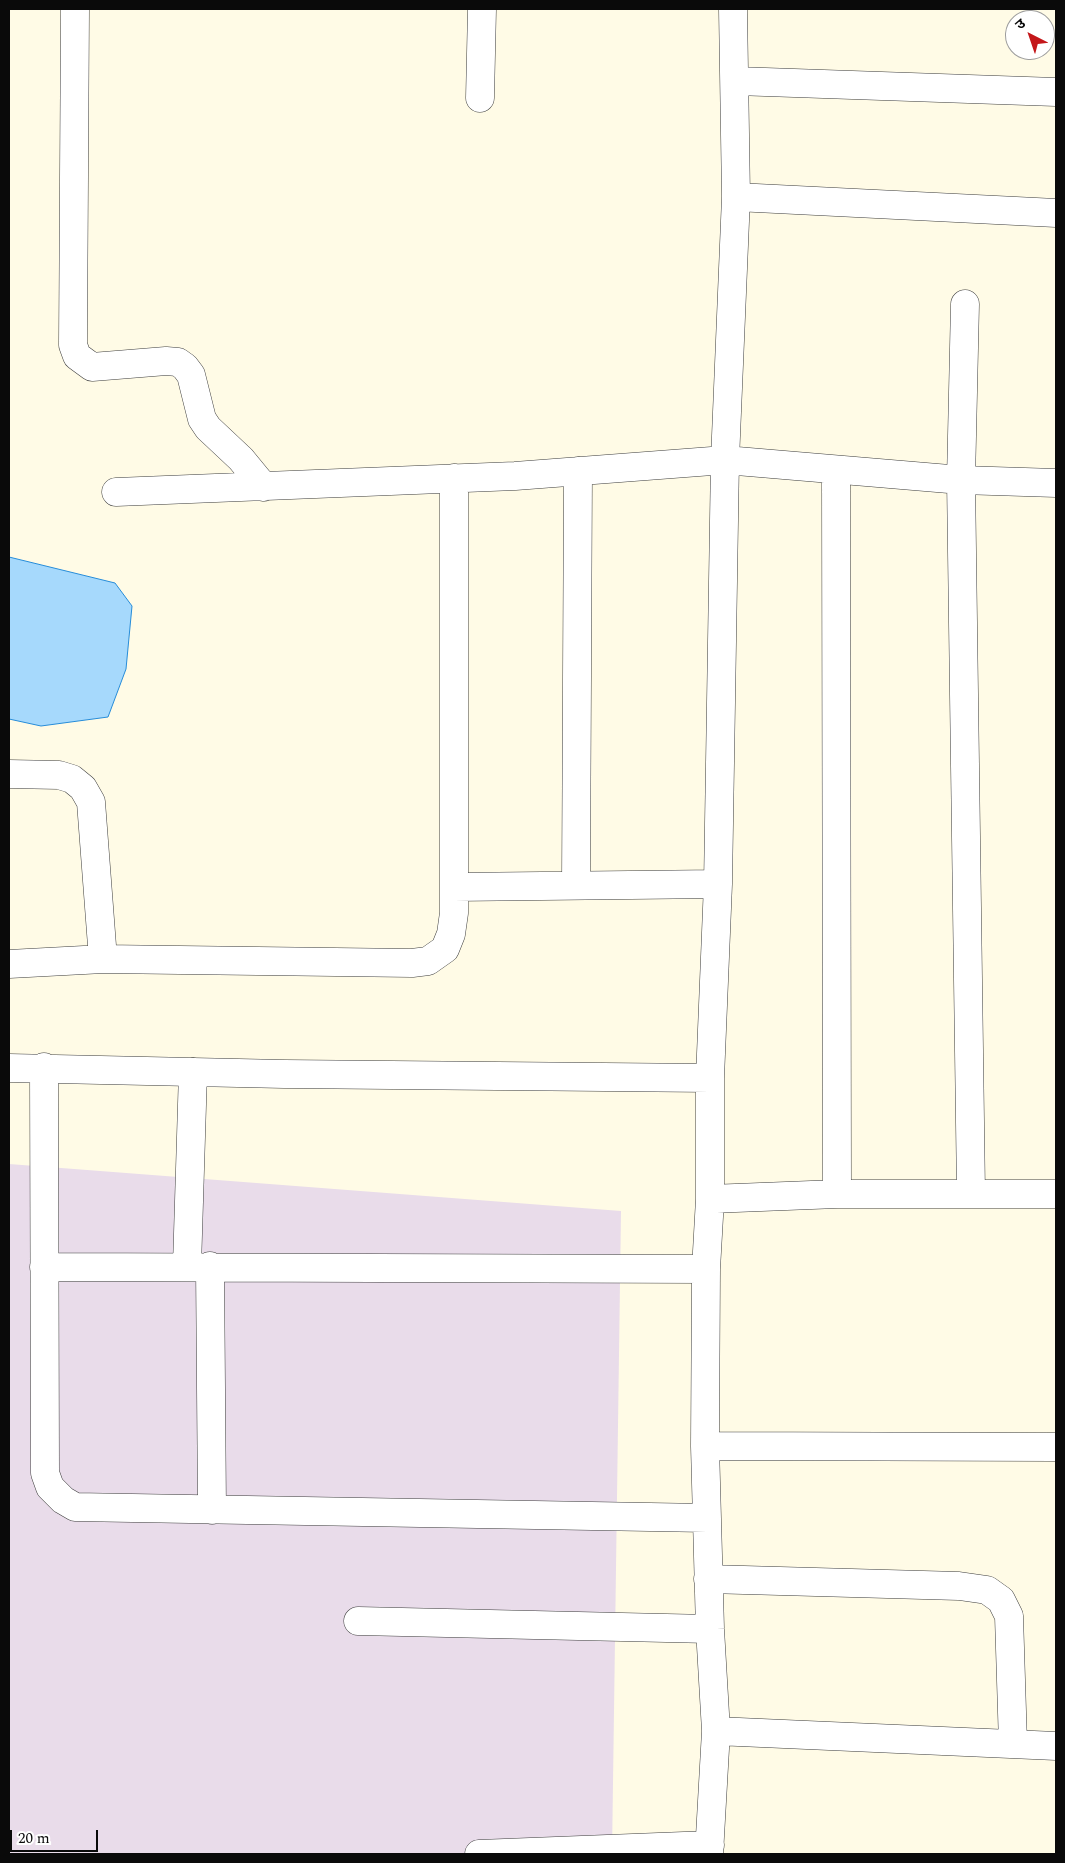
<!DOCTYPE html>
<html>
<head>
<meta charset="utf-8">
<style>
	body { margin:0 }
	#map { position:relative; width:1065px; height:1863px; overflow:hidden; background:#fffbe6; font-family:Spectral,"Noto Sans Devanagari",serif }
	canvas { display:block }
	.frame { position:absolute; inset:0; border:10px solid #0a0a0a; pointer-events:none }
	.north { position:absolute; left:1005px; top:10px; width:50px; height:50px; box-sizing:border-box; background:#fff; border:1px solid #9d9d9d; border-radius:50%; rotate:319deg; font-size:14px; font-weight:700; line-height:20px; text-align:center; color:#0a0a0a }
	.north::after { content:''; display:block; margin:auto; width:18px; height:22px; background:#c4171a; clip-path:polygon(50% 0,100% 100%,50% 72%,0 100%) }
	.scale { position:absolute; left:10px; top:1830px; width:88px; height:22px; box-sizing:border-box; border:2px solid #0a0a0a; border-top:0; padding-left:6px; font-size:15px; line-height:18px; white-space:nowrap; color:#0a0a0a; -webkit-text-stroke:4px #fff; paint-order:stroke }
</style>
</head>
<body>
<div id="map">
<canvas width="1065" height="1863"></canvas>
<div class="frame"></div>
<div class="north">उ</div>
<div class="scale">20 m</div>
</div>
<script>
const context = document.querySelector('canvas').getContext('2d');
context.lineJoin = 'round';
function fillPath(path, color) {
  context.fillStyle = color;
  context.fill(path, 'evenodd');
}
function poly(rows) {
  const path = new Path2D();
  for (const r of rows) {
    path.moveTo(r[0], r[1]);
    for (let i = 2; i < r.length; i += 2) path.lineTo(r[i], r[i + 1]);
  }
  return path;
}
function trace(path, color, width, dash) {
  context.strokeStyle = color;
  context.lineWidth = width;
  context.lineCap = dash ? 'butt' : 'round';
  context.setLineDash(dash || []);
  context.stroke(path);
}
fillPath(poly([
	[9,1164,621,1211,612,1854,9,1854]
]), '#e9dcea');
const water = poly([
	[9,557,115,583,132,606,126,669,108,717,41,726,9,719,9,557]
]);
fillPath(water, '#a6d9fc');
trace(water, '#268cd9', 1);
const minor = poly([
	[75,9,73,345,77,356,92,367,166,361,178,362,185,367,191,375,202,419,208,428,241,459,264,487],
	[736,81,1056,92],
	[480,98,482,9],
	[736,197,1056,213],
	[965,304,961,480,971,1193],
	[836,470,837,1194],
	[116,492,515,476,725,460,961,480,1056,483],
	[9,774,59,775,72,779,83,788,91,802,103,959],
	[576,885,578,471],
	[454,887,718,884],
	[9,964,103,959,412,963,428,961,445,949,451,934,454,913,454,478],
	[44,1067,45,1473,50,1487,63,1500,75,1507,707,1518],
	[9,1068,284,1074,710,1078],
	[710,1199,837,1194,1056,1194],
	[187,1266,193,1072],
	[210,1266,212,1510],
	[44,1267,706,1269],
	[705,1446,1056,1447],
	[708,1579,959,1586,987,1590,1001,1600,1009,1616,1013,1744],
	[358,1621,710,1629],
	[716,1731,1056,1746],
	[479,1854,710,1845],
	[709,1854,716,1731,710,1629,705,1446,706,1269,710,1199,710,1078,718,884,725,460,736,197,733,9]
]);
trace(minor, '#3d3d3d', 29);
trace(minor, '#fff', 28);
</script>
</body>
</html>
